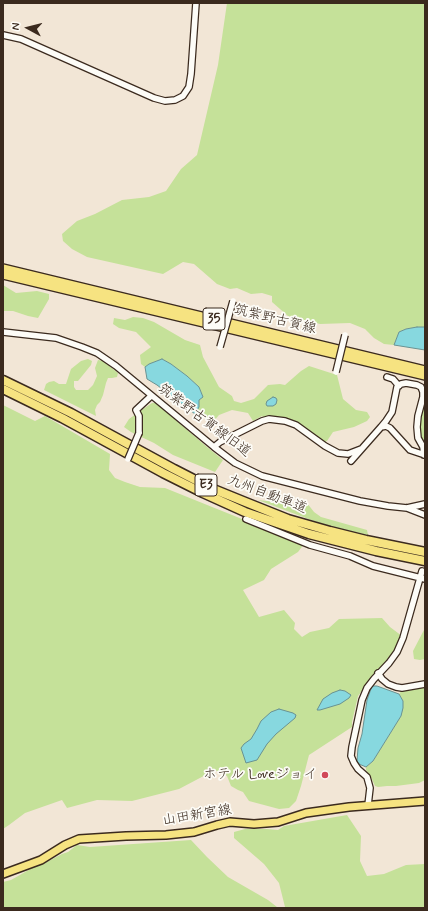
<!DOCTYPE html>
<html>
<head>
<meta charset="utf-8">
<style>
	body { margin:0 }
	#map { position:relative; width:428px; height:911px; overflow:hidden; background:#f2e6d6; font-family:Mynerve,sans-serif }
	canvas { display:block }
	.frame { position:absolute; inset:0; border:4px solid #3b2a1e; pointer-events:none }
	.north { position:absolute; left:8px; top:8px; width:40px; height:40px; -webkit-text-stroke:3px #fdfcf7; paint-order:stroke; rotate:277deg; font-size:11px; font-weight:700; line-height:16px; text-align:center; color:#3b2a1e }
	.north::after { content:''; display:block; margin:auto; width:14px; height:18px; background:#3b2a1e; clip-path:polygon(50% 0,100% 100%,50% 72%,0 100%) }
</style>
</head>
<body>
<div id="map">
<canvas width="428" height="911"></canvas>
<div class="frame"></div>
<div class="north">N</div>
</div>
<script>
const context = document.querySelector('canvas').getContext('2d');
context.lineJoin = 'round';
function fillPath(path, color) {
  context.fillStyle = color;
  context.fill(path, 'evenodd');
}
function poly(rows) {
  const path = new Path2D();
  for (const r of rows) {
    path.moveTo(r[0], r[1]);
    for (let i = 2; i < r.length; i += 2) path.lineTo(r[i], r[i + 1]);
  }
  return path;
}
function trace(path, color, width, dash) {
  context.strokeStyle = color;
  context.lineWidth = width;
  context.lineCap = dash ? 'butt' : 'round';
  context.setLineDash(dash || []);
  context.stroke(path);
}
function write(font, color, halo, rows, align = 'center') {
  context.font = font + ' Mynerve,"Klee One",sans-serif';
  context.lineWidth = 3.5;
  context.setLineDash([]);
  context.textBaseline = 'middle';
  context.strokeStyle = halo;
  context.fillStyle = color;
  for (const [text, x, y, turn = 0] of rows) {
    context.save();
    context.translate(x, y);
    context.rotate((+turn || 0) * Math.PI / 180);
    context.textAlign = isNaN(turn) ? turn : align;
    if (halo) context.strokeText(text, 0, 0);
    context.fillText(text, 0, 0);
    context.restore();
  }
}
fillPath(poly([
	[227,3,425,3,425,328,424,327,417,327,406,329,399,332,394,345,384,344,374,338,365,329,350,323,320,324,288,316,272,302,272,296,262,293,251,294,237,288,230,289,217,284,194,264,183,262,163,274,87,257,72,249,63,241,62,234,77,221,95,214,122,200,149,197,166,191,181,169,197,155,218,65],
	[3,285,16,293,37,291,49,294,49,299,38,318,28,316,13,311,3,311],
	[133,317,143,318,154,322,185,340,200,345,203,357,219,387,232,396,234,401,241,403,254,399,268,385,280,384,285,385,301,371,309,366,337,375,343,399,356,410,367,412,370,417,367,421,354,427,333,432,327,441,321,444,286,419,268,421,262,416,253,421,248,413,232,410,219,415,213,422,195,414,199,407,199,400,203,397,199,387,187,376,171,364,162,359,149,364,145,367,141,364,140,355,151,347,136,332,119,328,113,324,114,318,125,320],
	[88,359,92,361,91,365,78,381,74,381,74,387,76,390,88,390,93,385,97,376,95,368,98,360,103,361,118,373,117,377,112,378,108,378,106,383,103,395,100,402,97,405,95,410,96,416,44,390,46,384,49,382,54,381,59,384,66,384,71,369,81,361],
	[152,403,156,403,207,447,223,460,215,472,173,455,154,443,131,432,124,427,129,419,143,409],
	[425,403,425,446,424,444,421,435,419,418,423,406],
	[3,405,35,421,45,416,110,454,109,470,115,478,125,482,140,487,165,488,304,544,298,552,271,569,264,580,243,590,259,617,284,610,295,623,294,629,302,637,310,632,329,628,339,619,382,618,390,627,402,636,390,659,376,672,358,696,352,722,352,727,309,755,301,786,296,801,289,808,279,809,249,801,243,792,238,790,231,786,227,776,215,770,179,789,132,801,97,800,67,808,62,800,25,813,9,825,3,829],
	[297,498,307,503,314,512,321,517,367,530,368,535,330,526,311,520,258,500,294,504],
	[425,628,425,659,420,660,414,659,413,651],
	[425,687,425,780,419,783,396,786,387,786,378,787,375,786,371,777,366,770,366,767,373,761,401,716,403,701,399,694,402,690],
	[347,815,361,836,360,861,367,876,384,874,406,865,425,864,425,908,3,908,3,882,11,880,34,867,45,863,62,854,68,852,77,845,90,847,191,840,207,857,228,877,268,900,277,907,285,907,279,883,264,864,234,838,234,832,245,829,267,829,278,830,284,826]
]), '#c5e199');
const water = poly([
	[417,327,424,327,425,328,425,350,394,345,399,332,406,329,417,327],
	[162,359,171,364,187,376,199,387,203,397,199,400,199,407,195,414,157,385,147,379,145,367,149,364,162,359],
	[273,397,276,398,277,400,276,404,273,406,267,406,266,404,267,401,273,397],
	[372,686,377,686,399,694,403,701,403,708,401,716,373,761,366,767,359,764,357,761,358,748,362,734,367,700,372,686],
	[340,690,345,691,351,695,349,698,340,704,320,710,317,710,323,699,332,693,340,690],
	[279,709,293,713,296,715,295,718,276,734,267,744,257,760,246,763,241,748,244,744,251,739,257,729,261,721,271,712,279,709]
]);
fillPath(water, '#87d8df');
trace(water, '#699292', 1);
const minor = poly([
	[3,35,21,39,154,98,165,101,175,100,183,96,189,87,191,74,196,3],
	[3,332,56,338,82,347,97,353,116,366,214,447,235,463,262,476,360,501,388,506,407,508,425,504],
	[387,377,393,379,399,386],
	[381,427,386,421,392,412,397,387,401,384,406,383,417,385,421,387,423,392,423,397,418,416,417,427,418,438,423,447,424,455],
	[139,433,139,416,136,410,151,396],
	[214,447,220,442,262,421,269,419,285,421,296,425,325,446,338,453,348,454,361,449],
	[351,461,381,427,386,426,390,428,410,450,425,455],
	[407,508,425,515],
	[246,519,310,545,350,556,373,566,425,579],
	[378,673,382,679,388,684,396,687,402,688,425,684],
	[368,805,370,788,367,777,358,769,354,763,351,756,352,747,362,700,367,688,374,679,389,663,397,652,403,638,422,571]
]);
const major = poly([
	[3,268,425,370],
	[3,275,425,376],
	[3,874,41,860,65,845,79,839,126,836,166,835,194,832,217,825,230,822,254,824,278,822,306,813,349,807,425,801]
]);
const highway = poly([
	[3,380,71,413,174,469,211,488,243,501,288,519,330,531,366,540,425,552],
	[3,389,62,418,163,473,203,493,245,512,309,534,376,551,425,561]
]);
trace(minor, '#3b2a1e', 8);
trace(major, '#3b2a1e', 10);
trace(highway, '#3b2a1e', 11);
trace(minor, '#fdfcf7', 5.5);
trace(major, '#f6e381', 7);
trace(highway, '#f6e381', 8);
const minorBridge = poly([
	[220,347,233,301],
	[336,372,345,335],
	[128,459,139,433]
]);
trace(minorBridge, '#3b2a1e', 8, []);
trace(minorBridge, '#fdfcf7', 5.5);
for (const [x, y, r, color] of [
	[325,775,4,"#d1495b"]
]) {
  const dot = new Path2D();
  dot.arc(x, y, r, 0, 2 * Math.PI);
  context.fillStyle = color;
  context.fill(dot);
  trace(dot, '#fdfcf7', 1.5);
}
for (const [x, y, w] of [
	[214,319,22],
	[206,485,22]
]) {
  const box = new Path2D();
  box.roundRect(x - w / 2, y - 11, w, 22, 3);
  context.fillStyle = '#fdfcf7';
  context.fill(box);
  trace(box, '#3b2a1e', 1);
}
write('bold 13px', '#3b2a1e', null, [
	["35",214,319],
	["E3",206,485]
]);
write('14px', '#3b2a1e', '#fdfcf7', [
	["筑紫野古賀線",275,320,14],
	["筑紫野古賀線旧道",204,421,37],
	["九州自動車道",267,495,21],
	["山田新宮線",197,816,-9]
]);
write('14px', '#3b2a1e', '#fdfcf7', [
	["ホテル Loveジョイ",317,775]
], 'right');
</script>
</body>
</html>
